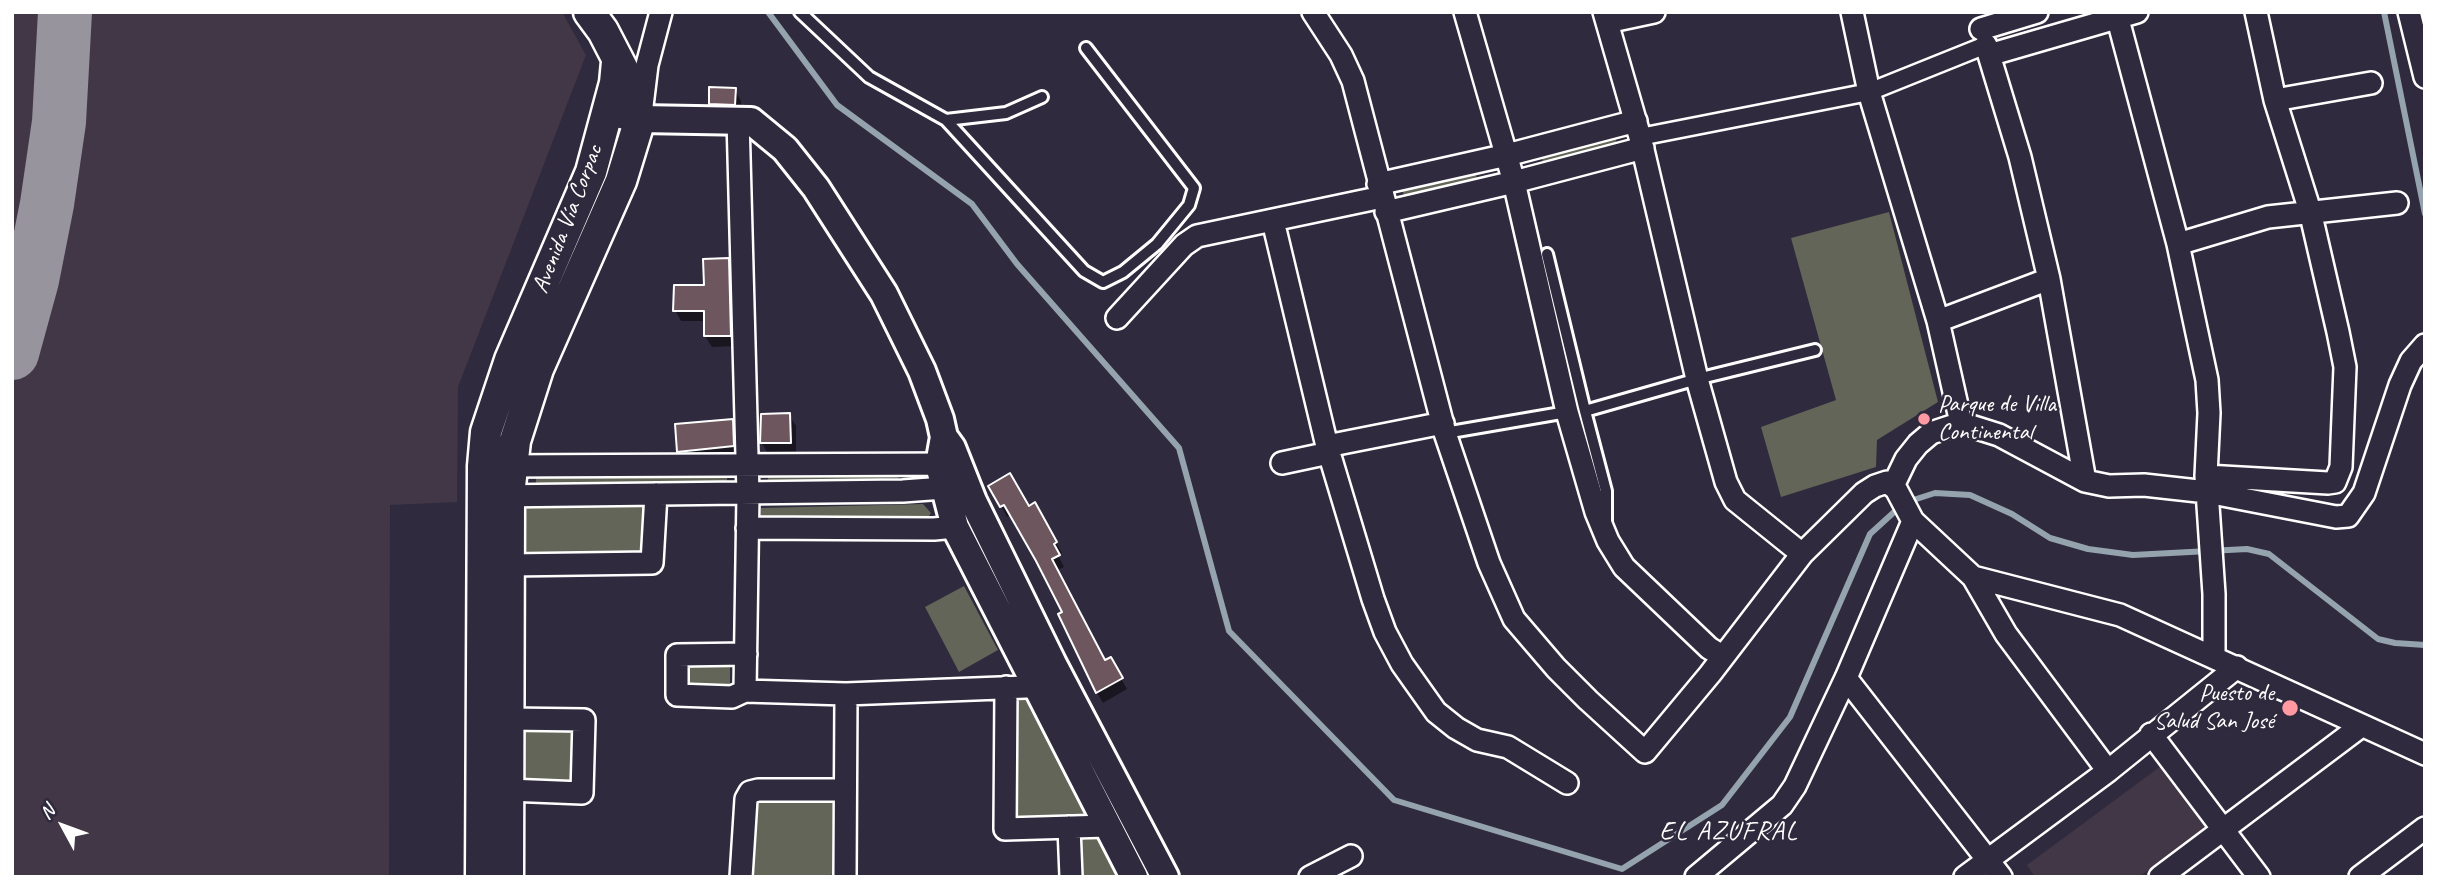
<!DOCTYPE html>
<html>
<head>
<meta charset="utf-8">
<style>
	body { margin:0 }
	#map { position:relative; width:2437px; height:889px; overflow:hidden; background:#2f2a3d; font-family:Caveat,sans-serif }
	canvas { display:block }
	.frame { position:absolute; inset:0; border:14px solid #fff; pointer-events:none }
	.north { position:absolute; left:28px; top:791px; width:70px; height:70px; -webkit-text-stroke:5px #2f2a3d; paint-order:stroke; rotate:311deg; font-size:19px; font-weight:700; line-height:28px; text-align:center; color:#fff }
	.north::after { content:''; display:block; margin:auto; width:24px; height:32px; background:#fff; clip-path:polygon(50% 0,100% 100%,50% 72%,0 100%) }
</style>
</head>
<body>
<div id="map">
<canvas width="2437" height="889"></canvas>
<div class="frame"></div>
<div class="north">N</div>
</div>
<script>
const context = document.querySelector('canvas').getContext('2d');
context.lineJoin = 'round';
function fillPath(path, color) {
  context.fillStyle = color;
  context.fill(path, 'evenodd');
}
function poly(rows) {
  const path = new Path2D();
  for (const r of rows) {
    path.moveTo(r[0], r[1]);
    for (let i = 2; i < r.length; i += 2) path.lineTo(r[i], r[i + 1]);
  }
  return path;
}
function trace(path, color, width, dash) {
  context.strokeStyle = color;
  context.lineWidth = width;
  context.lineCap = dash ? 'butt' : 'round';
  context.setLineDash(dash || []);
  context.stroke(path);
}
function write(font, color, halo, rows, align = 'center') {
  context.font = font + ' Caveat,sans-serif';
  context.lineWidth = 5;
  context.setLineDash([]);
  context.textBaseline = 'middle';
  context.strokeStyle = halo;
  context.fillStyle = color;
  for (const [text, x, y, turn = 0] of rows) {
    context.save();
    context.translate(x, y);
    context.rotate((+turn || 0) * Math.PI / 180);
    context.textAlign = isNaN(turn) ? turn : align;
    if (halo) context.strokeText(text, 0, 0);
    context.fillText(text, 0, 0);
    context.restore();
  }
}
fillPath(poly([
	[12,12,562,12,586,55,458,387,457,502,390,505,389,877,12,877],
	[2161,766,2206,827,2139,877,2035,877,2027,865]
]), '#423747');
fillPath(poly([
	[1615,135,1617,146,1543,163,1541,153],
	[1475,171,1477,180,1404,197,1402,188],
	[1889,212,1938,402,1877,440,1876,467,1781,497,1761,427,1836,400,1791,238],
	[897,471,898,478,768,482,768,475],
	[727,475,727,483,536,483,536,476],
	[527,504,649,506,649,561,520,558,521,511],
	[923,504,931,513,926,521,761,522,761,508],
	[964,586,998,650,959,672,925,607],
	[685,665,730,665,730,686,685,687],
	[1012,700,1031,700,1091,817,1015,822],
	[579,725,580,788,523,788,523,726],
	[759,798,833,800,832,874,829,877,754,877,749,868,754,801],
	[1099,833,1124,877,1075,877,1079,837]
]), '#626557');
fillPath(poly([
	[711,89,735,90,741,101,741,115,717,115,710,104],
	[728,260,734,271,736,346,712,347,705,336,706,321,681,321,675,310,705,286],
	[789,415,796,426,796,453,768,454,762,443],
	[732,421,738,432,739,457,685,462,679,451],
	[990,486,1029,508,1034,505,1062,553,1058,555,1064,567,1057,570,1105,662,1110,659,1127,689,1103,703,1086,673,1089,672,1064,613,1012,514,1007,517]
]), '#0007');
trace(poly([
	[768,12,837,105,972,204,1017,264,1179,448,1229,631,1394,800,1622,869,1722,805,1790,717,1870,534,1904,503,1935,493,1970,495,2012,514,2050,538,2088,549,2133,555,2247,549,2269,554,2378,639,2395,643,2425,645],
	[2384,12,2425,214]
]), '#94a3ad', 6);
trace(poly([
	[12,353,32,280,47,204,59,122,65,12]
]), '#97949e', 54);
const building = poly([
	[709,87,736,88,735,105,709,104,709,87],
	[729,258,731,336,704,336,704,311,673,311,674,285,704,285,703,259,729,258],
	[790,413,791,443,760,443,761,414,790,413],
	[733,419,734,446,677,452,675,424,733,419],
	[1010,473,1029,506,1035,502,1057,542,1054,544,1060,555,1052,559,1105,660,1111,657,1123,678,1096,693,1058,614,1062,612,1036,561,1004,505,1000,507,988,486,1010,473]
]);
fillPath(building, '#6e565f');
trace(building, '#fff', 2);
const service = poly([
	[800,12,869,77,946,120,1084,271,1103,282,1123,272,1157,244,1189,205,1194,188,1086,48],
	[946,120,1006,113,1042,97],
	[1547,254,1585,411],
	[1445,433,1567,412],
	[1606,522,1606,491,1585,411,1697,379,1815,350]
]);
const pedestrian = poly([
	[1640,137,1869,92,1986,45]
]);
const minor = poly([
	[1313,12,1341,55,1353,81,1445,433,1489,563,1514,619,1556,668,1588,700,1645,752,1710,674,1802,554,1864,493,1875,486,1887,482,1896,489,1913,521,1973,577,2006,634,2108,771],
	[1465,12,1514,182,1567,412,1596,512,1608,541,1624,567,1709,648,1722,656],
	[1604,12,1640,137,1697,379,1726,482,1735,500,1802,554],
	[1852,12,1869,92,1938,321,1961,423],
	[2116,12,2178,244,2207,380,2209,413,2206,476,2214,594,2214,657],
	[2409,12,2425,77],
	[1607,22,1654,12],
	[1981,29,2037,12],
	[1986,45,2020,157,2049,279,2085,481],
	[1989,55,2137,12],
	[2275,100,2371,83],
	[642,106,647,65,661,12],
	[738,119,748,494,745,691],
	[1378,184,1507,155,1636,121],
	[1386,212,1514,182,1643,148],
	[1273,221,1327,446,1373,599,1385,632,1402,664,1436,712,1456,728,1477,740,1508,747,1567,783],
	[2178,244,2268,217,2397,203],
	[1117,318,1184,245,1197,236,1382,197],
	[1938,321,2049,279],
	[1327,446,1443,423],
	[1282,463,1329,453],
	[498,466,955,464],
	[2206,476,2328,483,2335,482,2341,467,2345,367,2338,332,2310,211,2275,100,2256,12],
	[1893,486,1906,459,1918,444,1931,433,1961,423,1999,435,2085,481,2109,486,2144,485,2207,492,2336,517,2348,516,2364,493,2400,385,2411,361,2425,345],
	[496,496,903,491,944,488,960,484],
	[747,528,934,529,955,527],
	[509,565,652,563,656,494],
	[1973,577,2120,615,2425,754],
	[746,654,677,655,677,695,732,697,745,691,846,694,1051,686],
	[1846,678,2001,877],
	[1006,687,1005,829,1107,826],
	[2151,734,2259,877],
	[508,790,582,793,584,720,509,719],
	[1069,827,1071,877],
	[741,877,746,799,750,792,758,790,845,790],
	[845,877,846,694],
	[1310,877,1351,856],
	[1696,877,1782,805,1795,786,1846,678,1913,521],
	[1965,877,2108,771,2237,667],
	[2160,877,2361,726],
	[2360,877,2425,828]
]);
const tertiary = poly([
	[607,112,640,119,751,121,785,149,816,188,884,294,922,371,940,419,944,437,952,448,973,501,1053,664,1165,877],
	[944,437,939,465,955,527,1134,877]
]);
const secondary = poly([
	[481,877,483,466,486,432,510,360,591,172,615,83,617,62],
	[508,877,509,495,515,441,538,369,621,181,640,119,633,89,603,31,589,12]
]);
trace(service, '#fff', 16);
trace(pedestrian, '#fff', 21);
trace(minor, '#fff', 26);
trace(tertiary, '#fff', 32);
trace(secondary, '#fff', 35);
trace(service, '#2f2a3d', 10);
trace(pedestrian, '#2f2a3d', 16);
trace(minor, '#2f2a3d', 21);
trace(tertiary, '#2f2a3d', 26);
trace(secondary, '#2f2a3d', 30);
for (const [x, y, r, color] of [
	[1924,419,7,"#ff9aa2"],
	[2290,708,9,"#ff9aa2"]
]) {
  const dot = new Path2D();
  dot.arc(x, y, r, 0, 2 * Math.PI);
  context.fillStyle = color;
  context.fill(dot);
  trace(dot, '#2f2a3d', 2.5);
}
write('24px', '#fff', '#2f2a3d', [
	["Avenida Vía Corpac",568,219,-69]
]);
write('24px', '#fff', '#2f2a3d', [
	["Parque de Villa",1938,405],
	["Continental",1938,433],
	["Puesto de",2274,694,"right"],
	["Salud San José",2274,722,"right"]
], 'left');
context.letterSpacing = '2px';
write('26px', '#fff', '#2f2a3d', [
	["EL AZUFRAL",1729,832]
]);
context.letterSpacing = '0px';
</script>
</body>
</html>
